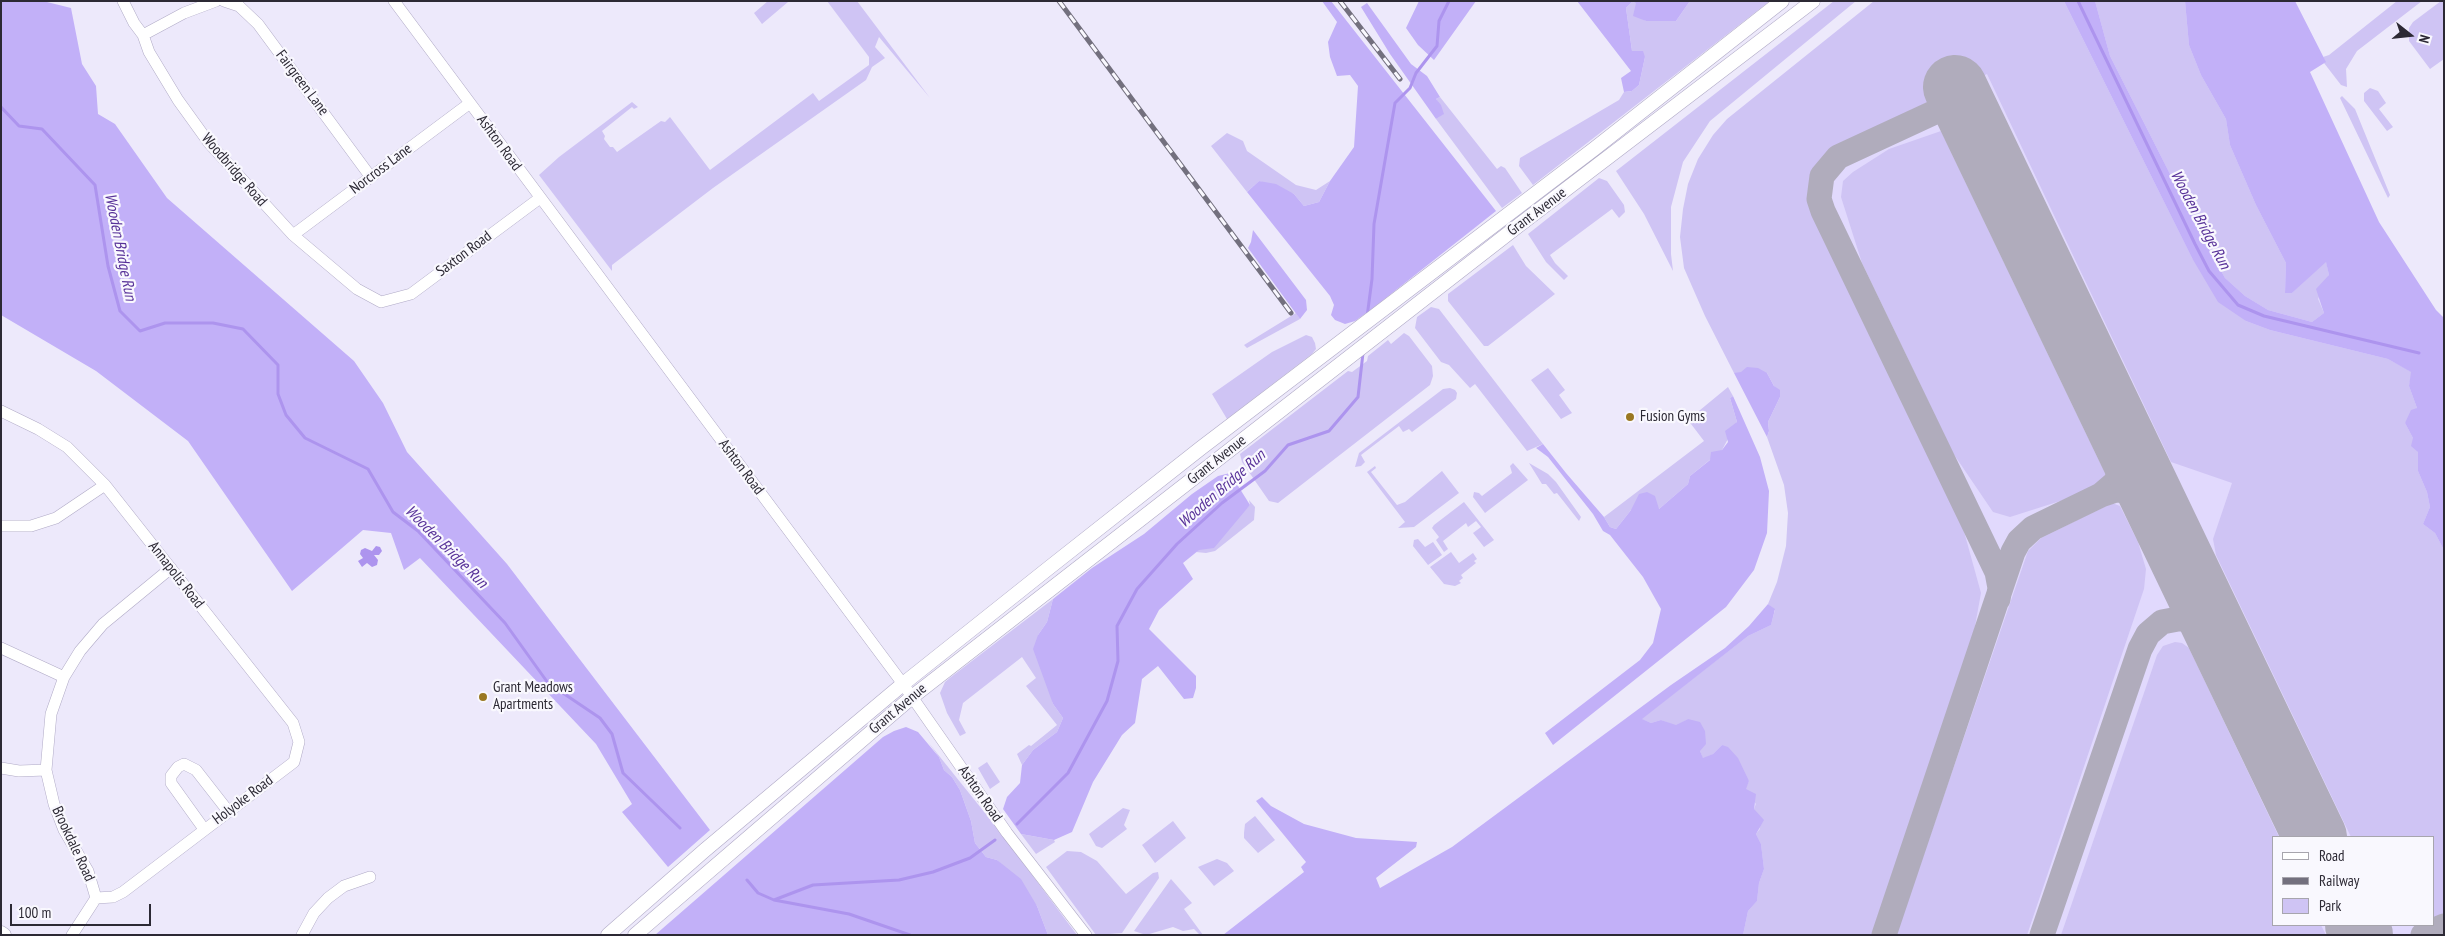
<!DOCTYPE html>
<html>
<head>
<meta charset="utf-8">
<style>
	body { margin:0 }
	#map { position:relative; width:2445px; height:936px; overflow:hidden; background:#ede9fb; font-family:"PT Sans Narrow",sans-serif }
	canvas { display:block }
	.frame { position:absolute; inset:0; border:2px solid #2c2934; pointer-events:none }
	.legend { position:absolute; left:2272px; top:836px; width:162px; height:90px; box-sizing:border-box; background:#f9f8fe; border:1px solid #a7a5ad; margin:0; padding:6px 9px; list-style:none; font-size:15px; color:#2c2934 }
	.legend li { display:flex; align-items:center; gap:10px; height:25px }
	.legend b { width:25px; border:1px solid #a7a5ad }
	.north { position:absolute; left:2385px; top:10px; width:50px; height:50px; -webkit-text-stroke:4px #f9f8fe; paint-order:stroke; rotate:106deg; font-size:14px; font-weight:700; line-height:20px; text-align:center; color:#2c2934 }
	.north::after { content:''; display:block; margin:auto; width:18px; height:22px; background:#2c2934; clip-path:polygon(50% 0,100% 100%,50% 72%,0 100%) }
	.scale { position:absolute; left:10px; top:904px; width:141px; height:22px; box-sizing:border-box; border:2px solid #2c2934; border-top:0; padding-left:6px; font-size:15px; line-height:18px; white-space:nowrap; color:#2c2934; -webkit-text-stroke:4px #f9f8fe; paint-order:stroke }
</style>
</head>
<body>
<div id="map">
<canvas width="2445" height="936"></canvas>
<div class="frame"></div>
<ul class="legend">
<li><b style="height:6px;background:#fff"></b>Road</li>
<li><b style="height:6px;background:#73707e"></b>Railway</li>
<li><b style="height:14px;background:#cfc4f4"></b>Park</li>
</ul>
<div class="north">N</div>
<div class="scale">100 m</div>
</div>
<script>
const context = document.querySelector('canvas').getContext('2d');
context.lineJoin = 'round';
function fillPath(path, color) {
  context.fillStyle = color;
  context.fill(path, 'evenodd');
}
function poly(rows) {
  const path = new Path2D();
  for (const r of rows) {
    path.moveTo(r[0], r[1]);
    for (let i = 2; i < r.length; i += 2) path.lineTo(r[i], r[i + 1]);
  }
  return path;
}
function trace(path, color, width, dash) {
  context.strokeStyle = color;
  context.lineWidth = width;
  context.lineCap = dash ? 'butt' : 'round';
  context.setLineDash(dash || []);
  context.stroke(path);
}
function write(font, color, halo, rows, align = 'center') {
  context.font = font + ' "PT Sans Narrow",sans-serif';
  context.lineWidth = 4.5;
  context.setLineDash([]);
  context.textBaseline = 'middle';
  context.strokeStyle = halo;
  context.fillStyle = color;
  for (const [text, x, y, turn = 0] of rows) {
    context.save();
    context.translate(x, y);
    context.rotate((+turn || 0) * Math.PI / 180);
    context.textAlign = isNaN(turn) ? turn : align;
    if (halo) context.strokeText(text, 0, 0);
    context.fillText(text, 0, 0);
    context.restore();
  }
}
fillPath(poly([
	[1882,1,2217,1,2444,440,2444,935,1364,935,1866,540,1692,225],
	[2274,837,2434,837,2434,925,2274,925]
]), '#e1d9fd');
fillPath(poly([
	[768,1,788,2,762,24,754,13],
	[827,1,857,1,930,98,879,37,875,47,885,58,872,67,866,80,713,188,612,265,612,271,539,175,559,157,632,102,638,107,634,109,632,107,602,131,605,136,604,139,610,147,613,147,617,152,661,121,665,122,670,117,710,170,813,93,819,101,869,65,869,57],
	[1690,1,1770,1,1533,185,1519,166,1520,158,1619,100,1624,92,1632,91,1639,85,1645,57,1632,51,1626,8,1632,2,1636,3,1639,17,1646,21,1676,21],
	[1834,1,1856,1,1710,121,1683,162,1671,207,1671,254,1673,271,1644,214,1616,171],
	[1874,1,2064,1,2192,258,2246,321,2270,330,2388,359,2412,372,2409,386,2417,408,2405,423,2413,438,2418,452,2418,471,2427,492,2430,507,2423,524,2435,533,2444,550,2444,915,2434,919,2434,837,2351,837,2216,555,2213,539,2232,483,2171,462,1987,74,1842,143,1828,153,1820,162,1813,175,1810,188,1811,203,1815,216,1960,517,1981,593,1971,648,1873,935,1743,935,1748,911,1757,901,1759,883,1764,869,1761,844,1756,834,1760,829,1754,809,1756,804,1745,789,1749,781,1722,745,1713,754,1703,759,1688,719,1676,726,1661,720,1651,723,1641,719,1748,636,1771,625,1775,610,1768,604,1777,582,1786,546,1788,513,1784,485,1767,437,1769,431,1768,422,1780,397,1767,373,1734,373,1705,316,1684,268,1680,237,1683,209,1688,184,1698,159,1713,135,1727,119],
	[2095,1,2185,1,2189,45,2201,75,2226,119,2230,145,2256,205,2286,263,2285,293,2292,293,2326,261,2329,275,2318,299,2324,313,2312,322,2268,310,2245,296,2225,278,2200,233,2110,56],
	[2397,1,2422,1,2357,51,2346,69,2347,87,2341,85,2324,63,2325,62,2323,57,2329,55],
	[2441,1,2444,1,2444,59,2430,69,2409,41,2409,28,2413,22],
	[2370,88,2378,91,2386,103,2379,109,2393,127,2387,131,2364,101,2364,93],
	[2342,96,2355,109,2390,195,2388,198,2340,98],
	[1440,97,1497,169,1501,166,1505,168,1522,193,1502,208,1436,119,1443,114,1436,99],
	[1941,131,2106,475,2103,482,2076,496,2010,517,1993,512,1953,453,1862,263,1841,197,1843,181,1853,172,1889,149],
	[1227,133,1243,141,1247,151,1296,185,1316,190,1330,181,1319,202,1304,206,1294,194,1259,181,1247,192,1211,146],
	[1599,178,1607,181,1624,205,1625,212,1619,218,1612,209,1550,255,1555,263,1568,276,1564,280,1546,262,1528,234],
	[1513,245,1526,266,1555,294,1488,346,1484,346,1448,301,1448,294],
	[1431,307,1439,309,1543,444,1527,451,1475,384,1470,388,1449,365,1441,362,1415,328,1417,317],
	[1296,313,1300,319,1247,348,1244,345],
	[1404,333,1409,336,1432,366,1433,376,1430,385,1278,503,1269,501,1242,462,1240,454,1348,371,1352,372,1367,361,1368,356,1388,340,1391,344],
	[1306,335,1312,337,1315,343,1316,349,1312,354,1227,419,1212,394,1272,352],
	[1548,368,1565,390,1559,395,1572,413,1561,419,1531,380],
	[1728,387,1733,396,1730,398,1737,422,1722,450,1690,476,1688,484,1659,509,1631,510,1616,529,1610,527,1604,517,1704,441,1688,420],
	[1443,389,1450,388,1455,390,1457,393,1456,399,1412,432,1409,429,1403,432,1399,426,1361,455,1365,462,1361,466,1355,467,1359,453],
	[1513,463,1528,480,1485,513,1473,497,1474,492,1479,493,1482,496,1512,473,1510,466],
	[1529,463,1548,474,1556,482,1581,517,1579,521,1557,493,1554,494,1546,484,1542,484],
	[1375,466,1376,468,1371,472,1397,505,1405,502,1442,471,1459,493,1414,527,1398,528,1405,522,1367,472],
	[1249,500,1255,507,1254,520,1215,551,1206,553,1196,552,1250,505],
	[1464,502,1494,540,1484,547,1473,533,1481,527,1476,521,1468,527,1466,523,1443,541,1448,549,1444,552,1436,540,1439,537,1432,528,1434,525],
	[2112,503,2120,506,2138,542,2146,569,2144,589,2027,935,1896,935,2028,551,2041,538],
	[1418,539,1425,547,1433,542,1442,555,1428,565,1413,546,1414,540],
	[1451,552,1459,563,1473,553,1477,559,1474,561,1476,563,1461,575,1463,578,1459,581,1461,583,1455,586,1444,584,1430,567],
	[1053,599,1047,622,1038,635,1053,704,1063,718,1057,732,1033,750,1022,765,1017,754,1029,745,1031,746,1057,725,1026,686,1036,678,1022,657,963,703,959,720,966,733,960,736,947,713,940,693,945,682,951,677],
	[2175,642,2182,643,2189,648,2279,837,2274,837,2274,925,2321,925,2326,935,2061,935,2157,655,2163,646],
	[928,742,997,828,1077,935,1048,935,1037,906,997,860,986,857,975,843,971,821,960,790,952,777,944,770,939,757],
	[987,762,1000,782,990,789,978,768],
	[1123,808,1130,810,1124,825,1127,829,1102,848,1096,846,1089,834],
	[1255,816,1275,840,1258,853,1244,838,1244,833,1245,824],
	[1173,821,1186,838,1155,863,1142,845],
	[1021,834,1054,840,1055,842,1036,854],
	[1067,851,1081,852,1097,861,1126,894,1153,873,1158,872,1159,878,1122,933,1096,935,1046,867],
	[1217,859,1227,863,1234,871,1214,886,1198,867],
	[1171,879,1192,903,1184,909,1203,935,1200,935,1194,929,1183,931,1173,927,1146,935,1134,931]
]), '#cfc4f4');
fillPath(poly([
	[1,1,43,1,71,8,82,64,96,86,98,114,115,124,167,198,354,361,383,403,407,452,507,564,710,830,668,867,622,812,632,804,596,744,420,558,404,570,391,533,363,530,292,591,188,441,96,371,1,315],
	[1322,1,1331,1,1496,211,1372,309,1355,321,1345,324,1335,320,1331,315,1334,305,1330,296,1247,192,1259,181,1276,184,1294,194,1304,206,1319,202,1330,181,1354,147,1358,86,1350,75,1337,76,1330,57,1328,42,1337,22],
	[1419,1,1476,1,1434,60,1418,45,1406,28],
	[1577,1,1690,1,1676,21,1646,21,1633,16,1636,3,1632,2,1626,8,1632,51,1643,51,1645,57,1639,85,1632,91,1624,92,1621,78,1631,71],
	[2064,1,2095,1,2110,56,2200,233,2225,278,2245,296,2268,310,2312,322,2324,313,2316,289,2329,275,2326,262,2292,293,2285,293,2286,263,2256,205,2230,145,2226,119,2201,75,2189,45,2185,1,2295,1,2326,62,2310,72,2379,222,2436,310,2444,318,2444,550,2435,533,2423,524,2430,507,2427,492,2418,471,2418,452,2411,446,2413,438,2405,423,2411,410,2417,408,2409,386,2411,372,2388,359,2270,330,2246,321,2218,302,2192,258],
	[1367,3,1411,64,1427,76,1440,97,1436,99,1441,105,1444,114,1436,119,1390,54,1361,7],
	[1253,230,1306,300,1307,310,1300,319,1248,248,1251,242],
	[1747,367,1758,368,1767,373,1774,386,1780,390,1780,397,1768,422,1769,431,1767,437,1734,373,1741,372],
	[1733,396,1760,457,1769,491,1767,533,1754,570,1726,607,1553,745,1545,733,1640,660,1653,643,1661,609,1643,577,1610,535,1603,531,1593,514,1548,457,1536,448,1543,444,1566,473,1604,517,1610,527,1616,529,1631,510,1639,494,1647,492,1655,496,1659,509,1688,484,1690,476,1710,460,1711,452,1722,450,1728,442,1725,431,1737,422,1730,398],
	[1230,473,1250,505,1214,548,1199,550,1183,563,1193,579,1159,610,1149,629,1196,676,1196,688,1193,698,1184,699,1158,666,1142,679,1135,723,1122,735,1093,782,1072,832,1054,840,1021,834,1003,809,1007,797,1020,783,1022,765,1033,750,1057,732,1063,718,1053,704,1033,649,1038,635,1047,622,1053,599,1092,568,1144,534,1192,494,1218,476],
	[1768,604,1775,609,1771,625,1748,636,1642,719,1651,723,1661,720,1676,725,1688,719,1700,722,1705,731,1706,744,1700,751,1703,758,1713,754,1722,745,1728,747,1738,758,1749,781,1746,789,1756,794,1754,809,1764,820,1756,834,1761,844,1764,869,1759,883,1757,901,1748,911,1743,935,1223,935,1304,872,1301,867,1306,862,1256,801,1262,797,1271,806,1304,824,1356,838,1417,842,1416,847,1376,878,1380,888,1452,847,1671,685,1725,648,1749,626],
	[906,727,918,732,939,757,944,770,952,777,960,790,971,821,975,843,986,857,997,860,1021,879,1037,906,1048,935,655,935,883,737,894,731]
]), '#c2b0f8');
fillPath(poly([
	[376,546,380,547,382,551,379,555,374,555,378,560,377,565,372,567,367,563,362,567,358,561,363,558,360,554,361,550,365,548,372,551]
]), '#ad94ee');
trace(poly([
	[2078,1,2195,244,2209,271,2238,305,2264,316,2419,353],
	[1,107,19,126,42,129,95,185,108,266,120,311,140,331,165,323,213,323,243,329,278,365,278,394,286,415,305,438,368,469,393,512,418,531,505,623,548,683,600,718,612,734,623,773,680,828],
	[1367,317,1372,279,1374,224,1395,103,1410,88,1416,73,1437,46,1439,21,1449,1],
	[1017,824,1068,773,1107,701,1118,661,1117,626,1137,589,1177,544,1222,503,1265,471,1288,445,1329,431,1358,397,1363,353],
	[747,880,758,893,774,900,849,914,910,935],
	[774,900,813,885,899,880,933,872,970,858,995,840]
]), '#ad94ee', 3);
trace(poly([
	[1961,100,1838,157,1822,176,1819,199,1823,211,1997,572,2000,588,1998,599],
	[2101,495,2116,490,2131,491,2143,496,2158,512],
	[2359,925,2369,935],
	[1884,935,2013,552,2019,541,2033,528,2101,495,2115,483,2123,468,2126,457,2120,431],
	[2042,935,2140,649,2148,634,2162,622,2178,619,2189,619,2209,628,2227,653],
	[2423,935,2444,926]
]), '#b0acbc', 25);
trace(poly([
	[1955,87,2315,837],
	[2357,925,2361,935]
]), '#b0acbc', 64);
const minor = poly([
	[123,1,134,23,143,35,149,52,178,100,209,143,293,235,357,289,381,302,411,294,540,198],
	[224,1,239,6,258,24,370,176],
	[394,1,903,684,1007,833,1086,935],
	[143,35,184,13,216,1],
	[293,235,470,103],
	[1,411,38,429,67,447,105,485,293,723,299,742,294,762,123,892,113,897,96,898,72,935],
	[1,526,31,526,56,518,105,485],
	[1,648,64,677],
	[1,768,19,771,46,770],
	[204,829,171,783,171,776,178,767,184,764,196,770,228,811],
	[96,898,88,871,64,830,54,804,46,770,51,714,64,677,80,651,103,624,171,568],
	[302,935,314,913,328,898,344,886,370,877]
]);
const major = poly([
	[1,933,4,935],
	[608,935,705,850,903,684,1050,567,1201,448,1594,149,1782,1],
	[635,935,912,697,1514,229,1813,1]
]);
trace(minor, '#b0aac6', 12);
trace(major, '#b0aac6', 15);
trace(minor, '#fff', 11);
trace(major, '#fff', 14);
const rail = poly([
	[1059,1,1291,313],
	[1340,1,1400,79]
]);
trace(rail, '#73707e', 5);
trace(rail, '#f9f8fe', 3, [9]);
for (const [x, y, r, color] of [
	[1630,417,5,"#9a7822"],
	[483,697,5,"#9a7822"]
]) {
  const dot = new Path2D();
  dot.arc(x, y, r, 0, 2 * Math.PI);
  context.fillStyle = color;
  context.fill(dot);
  trace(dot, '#f9f8fe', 2);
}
write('15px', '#2c2934', '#f9f8fe', [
	["Fairgreen Lane",302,83,53],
	["Ashton Road",499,143,54],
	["Norcross Lane",381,169,-37],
	["Woodbridge Road",234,170,49],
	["Grant Avenue",1537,212,-37],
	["Saxton Road",464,254,-37],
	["Grant Avenue",1217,460,-38],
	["Ashton Road",741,467,53],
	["Annapolis Road",176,575,52],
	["Grant Avenue",898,709,-40],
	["Ashton Road",980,794,55],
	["Holyoke Road",243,800,-37],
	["Brookdale Road",73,844,65]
]);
write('15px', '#2c2934', '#f9f8fe', [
	["Fusion Gyms",1640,417],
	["Grant Meadows",493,688],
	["Apartments",493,705]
], 'left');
write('italic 16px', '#583299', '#f9f8fe', [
	["Wooden Bridge Run",2200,220,62],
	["Wooden Bridge Run",120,247,79],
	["Wooden Bridge Run",1222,489,-41],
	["Wooden Bridge Run",446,547,45]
]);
</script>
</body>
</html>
